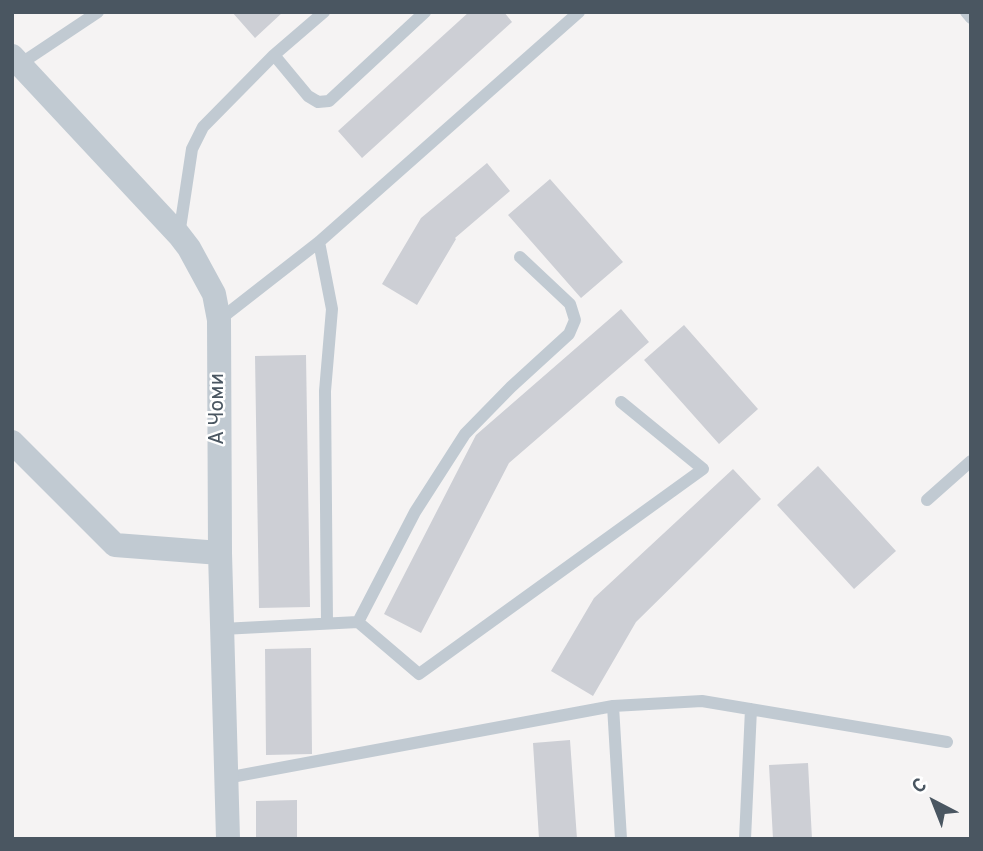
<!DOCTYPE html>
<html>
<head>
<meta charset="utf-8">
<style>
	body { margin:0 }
	#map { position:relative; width:983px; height:851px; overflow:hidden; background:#f5f3f3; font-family:Overpass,sans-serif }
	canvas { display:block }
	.frame { position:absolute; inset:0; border:14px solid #4a5661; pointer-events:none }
	.north { position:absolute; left:899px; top:767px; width:70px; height:70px; -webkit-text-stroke:5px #fff; paint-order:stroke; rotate:318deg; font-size:19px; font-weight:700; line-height:28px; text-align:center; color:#4a5661 }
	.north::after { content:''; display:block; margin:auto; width:24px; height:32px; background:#4a5661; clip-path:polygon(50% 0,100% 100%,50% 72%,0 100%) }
</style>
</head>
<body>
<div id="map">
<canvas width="983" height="851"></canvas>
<div class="frame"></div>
<div class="north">С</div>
</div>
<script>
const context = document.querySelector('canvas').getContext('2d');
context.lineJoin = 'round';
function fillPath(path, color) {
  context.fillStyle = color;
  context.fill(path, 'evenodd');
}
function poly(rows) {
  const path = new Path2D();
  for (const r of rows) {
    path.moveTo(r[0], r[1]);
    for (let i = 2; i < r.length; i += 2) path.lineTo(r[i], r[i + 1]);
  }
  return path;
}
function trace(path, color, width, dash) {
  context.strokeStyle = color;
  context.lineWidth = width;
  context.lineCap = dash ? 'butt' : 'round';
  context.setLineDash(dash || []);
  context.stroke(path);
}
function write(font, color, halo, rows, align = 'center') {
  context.font = font + ' Overpass,sans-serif';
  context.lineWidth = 5;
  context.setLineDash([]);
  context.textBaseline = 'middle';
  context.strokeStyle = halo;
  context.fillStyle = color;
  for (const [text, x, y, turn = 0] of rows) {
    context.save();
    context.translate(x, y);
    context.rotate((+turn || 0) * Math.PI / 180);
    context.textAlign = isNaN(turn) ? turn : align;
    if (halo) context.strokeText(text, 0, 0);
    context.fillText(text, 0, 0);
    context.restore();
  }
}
fillPath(poly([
	[232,12,283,12,255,38],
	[469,12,504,12,512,22,362,158,338,131],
	[487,163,510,191,455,238,456,239,417,305,382,284,421,218],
	[550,179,623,262,581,298,508,215],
	[621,309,649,342,509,463,421,633,384,614,476,435],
	[684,325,758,409,719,444,644,360],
	[306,355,310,607,259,608,255,356],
	[818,466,896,551,854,589,777,505],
	[733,469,761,499,636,622,593,696,551,671,594,598],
	[311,648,312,754,266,755,265,649],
	[570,740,577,839,539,839,533,743],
	[808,763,812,839,773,839,769,765],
	[297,800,297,839,256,839,256,801]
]), '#cdcfd5');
trace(poly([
	[966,12,971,18],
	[274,55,308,96,318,102,329,101,425,12],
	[20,64,98,12],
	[179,235,192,149,203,127,274,55,324,12],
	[319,242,332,309,325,391,327,623],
	[219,320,319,242,579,12],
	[927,500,971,461],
	[358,622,419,674,703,469,621,402],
	[222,629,358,622,415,512,465,434,511,387,569,334,575,320,570,304,520,257],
	[613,706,702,701,947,742],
	[226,778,613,706,621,839],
	[745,839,751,709]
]), '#c1cad2', 12);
trace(poly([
	[12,56,179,235,189,248,214,294,219,320,220,553,228,839],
	[12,442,115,545,220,553]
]), '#c1cad2', 24);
write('21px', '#4a5661', '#fff', [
	["А Чоми",219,409,-90]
]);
</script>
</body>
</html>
